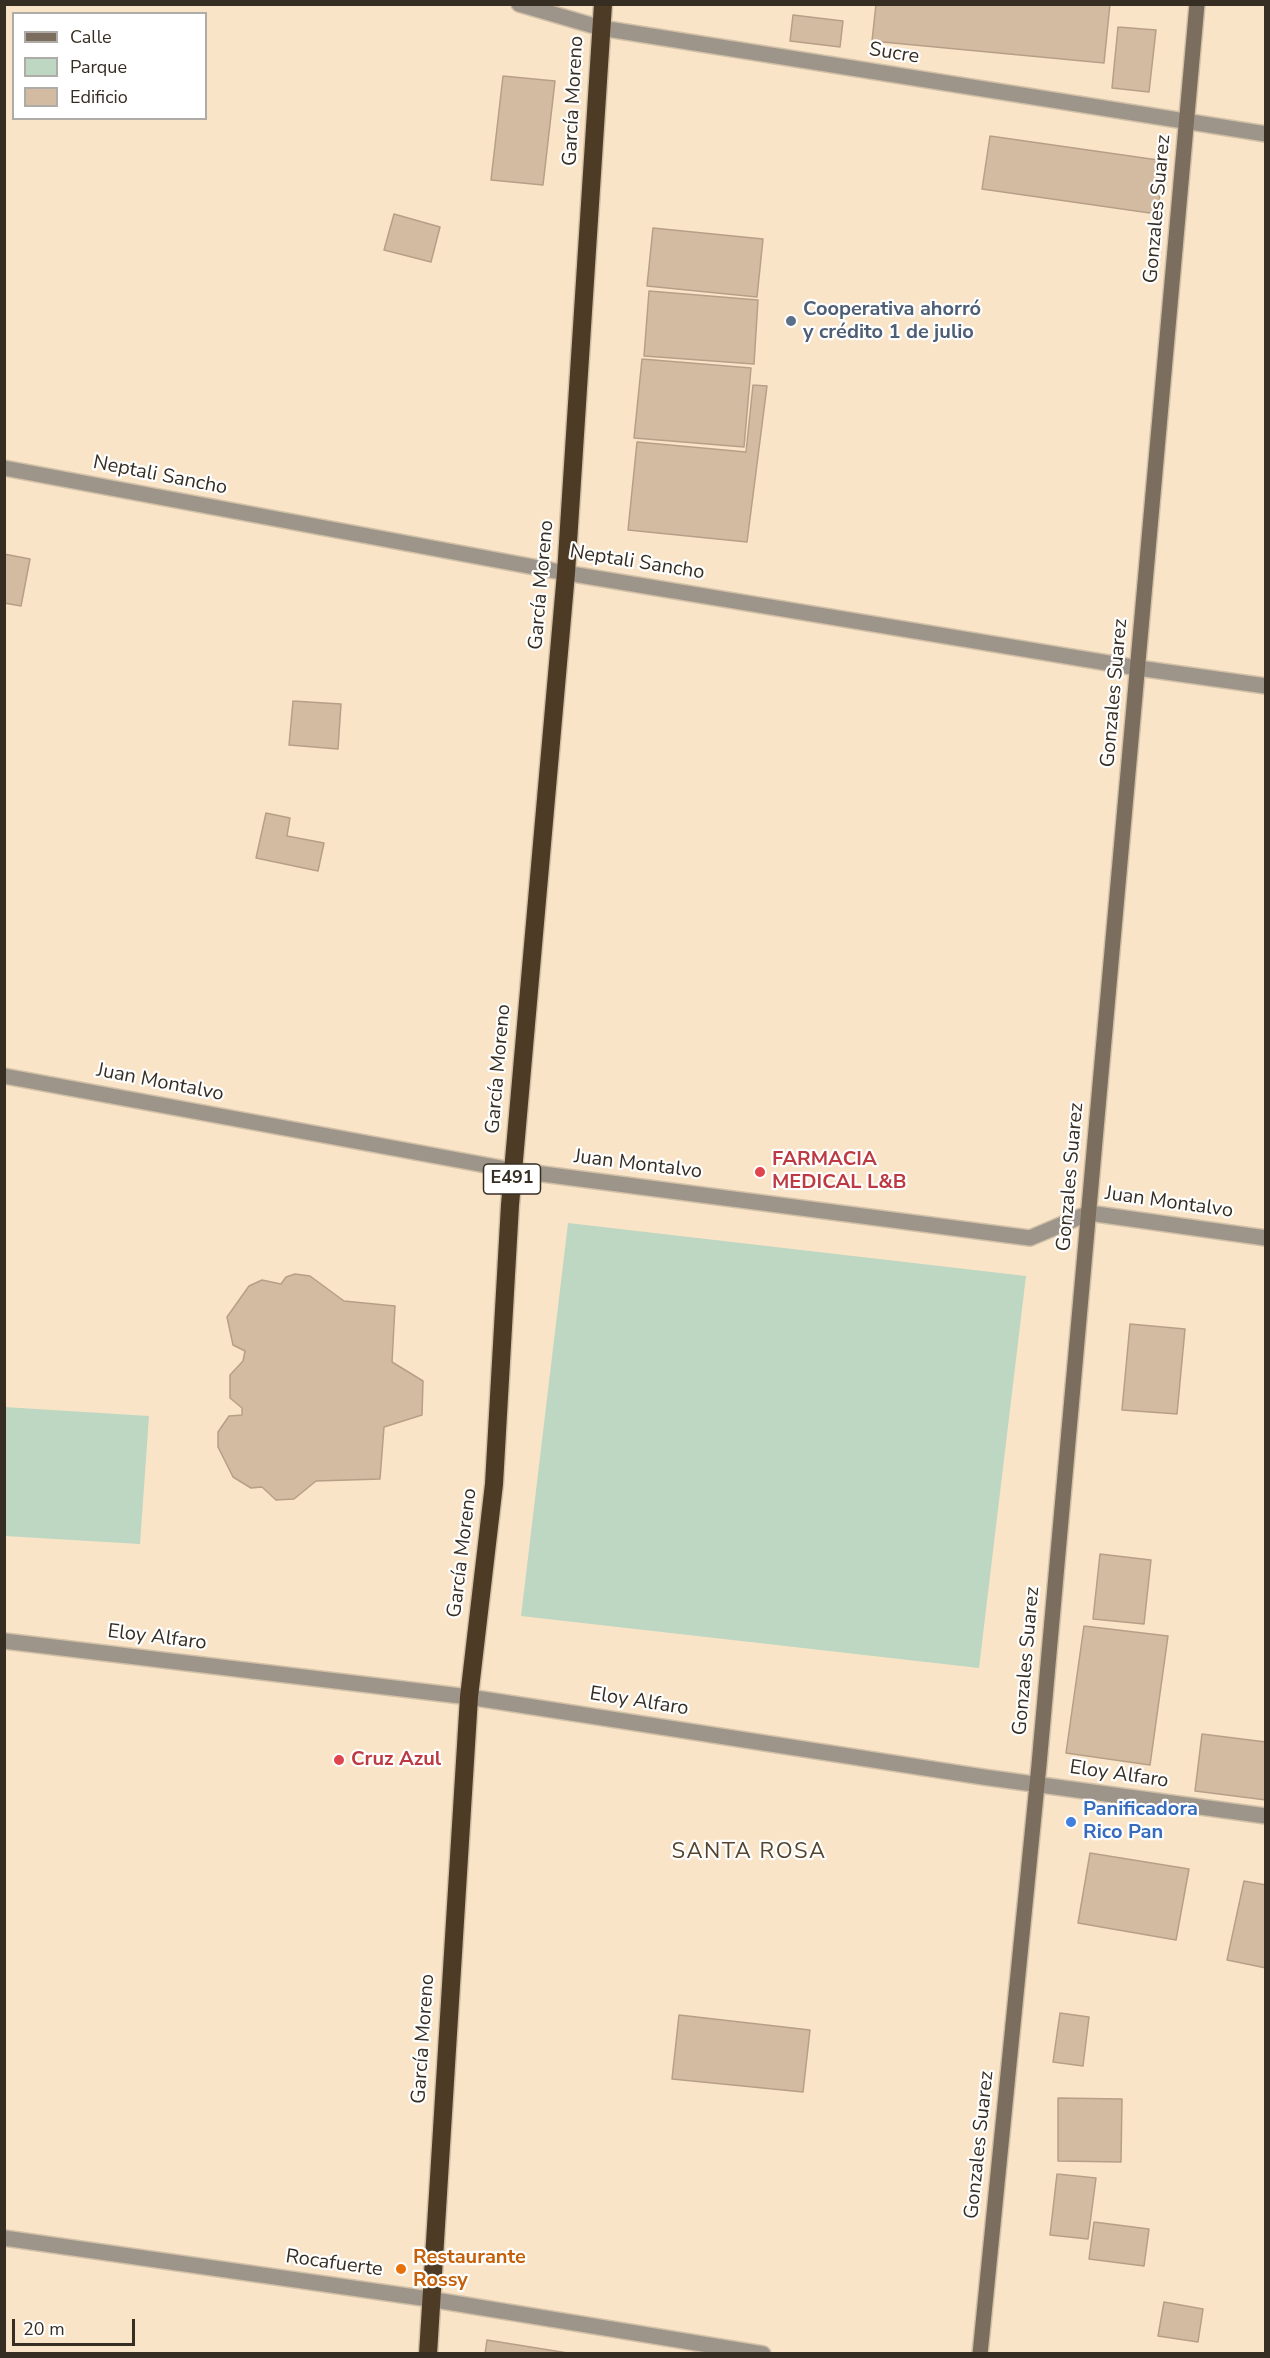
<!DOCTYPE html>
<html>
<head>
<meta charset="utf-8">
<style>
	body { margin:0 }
	#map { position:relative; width:1270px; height:2358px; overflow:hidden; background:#f9e4c8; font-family:"Nunito Sans",sans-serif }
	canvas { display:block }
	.frame { position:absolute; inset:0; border:6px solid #362e23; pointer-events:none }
	.legend { position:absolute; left:12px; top:12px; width:195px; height:108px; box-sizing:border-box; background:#fff; border:2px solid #afaba7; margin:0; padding:8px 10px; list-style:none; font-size:18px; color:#362e23 }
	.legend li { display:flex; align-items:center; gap:12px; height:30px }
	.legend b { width:30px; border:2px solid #afaba7 }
	.scale { position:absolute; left:12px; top:2319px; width:123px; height:27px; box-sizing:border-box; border:3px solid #362e23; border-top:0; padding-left:8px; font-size:18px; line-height:21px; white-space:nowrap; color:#362e23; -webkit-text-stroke:4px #fff; paint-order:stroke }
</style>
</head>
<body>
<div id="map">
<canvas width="1270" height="2358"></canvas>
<div class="frame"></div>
<ul class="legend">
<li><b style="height:8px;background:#7b6e5e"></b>Calle</li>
<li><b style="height:16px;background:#bed7c2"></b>Parque</li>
<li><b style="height:16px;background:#d3bba2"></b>Edificio</li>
</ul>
<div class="scale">20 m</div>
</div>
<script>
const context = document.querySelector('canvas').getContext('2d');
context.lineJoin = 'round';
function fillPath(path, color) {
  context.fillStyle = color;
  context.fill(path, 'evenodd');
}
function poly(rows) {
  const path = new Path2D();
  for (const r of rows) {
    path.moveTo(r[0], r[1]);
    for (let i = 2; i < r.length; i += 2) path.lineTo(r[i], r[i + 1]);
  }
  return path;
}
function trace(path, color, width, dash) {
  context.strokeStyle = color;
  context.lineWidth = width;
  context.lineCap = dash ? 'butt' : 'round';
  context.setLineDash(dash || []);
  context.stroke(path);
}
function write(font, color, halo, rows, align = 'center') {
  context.font = font + ' "Nunito Sans",sans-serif';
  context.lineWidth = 4.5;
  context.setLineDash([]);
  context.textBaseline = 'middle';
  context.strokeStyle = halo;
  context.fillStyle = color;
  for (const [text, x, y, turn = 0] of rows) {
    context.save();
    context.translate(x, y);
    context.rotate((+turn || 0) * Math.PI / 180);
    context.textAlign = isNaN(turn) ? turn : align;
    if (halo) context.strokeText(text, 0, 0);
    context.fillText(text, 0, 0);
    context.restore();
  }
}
fillPath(poly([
	[568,1223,1026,1276,979,1668,521,1616],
	[4,1407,149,1416,140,1544,5,1536]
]), '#bed7c2');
const building = poly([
	[876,4,1110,4,1104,63,872,41,876,4],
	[793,15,843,21,840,47,790,41,793,15],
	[1118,27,1156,30,1149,92,1112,88,1118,27],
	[503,76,555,81,543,185,491,180,503,76],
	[990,136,1165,161,1157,214,982,189,990,136],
	[394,214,440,227,431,262,384,250,394,214],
	[653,228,763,239,757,297,647,286,653,228],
	[649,291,758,300,754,364,644,356,649,291],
	[642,359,751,368,744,447,634,438,642,359],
	[753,385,767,386,747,542,628,530,637,442,746,452,753,385],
	[4,554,30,559,21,606,4,603,4,554],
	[293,701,341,704,338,749,289,745,293,701],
	[266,813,290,818,287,836,324,843,318,871,256,858,266,813],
	[295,1274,310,1276,344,1301,395,1306,392,1362,423,1381,422,1415,384,1427,380,1479,316,1481,294,1499,276,1500,262,1487,251,1488,233,1477,218,1447,218,1432,229,1416,242,1415,242,1408,230,1398,230,1375,243,1361,245,1351,233,1345,227,1317,249,1286,262,1280,281,1284,286,1277,295,1274],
	[1130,1324,1185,1329,1177,1414,1122,1410,1130,1324],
	[1100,1554,1151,1560,1144,1624,1093,1619,1100,1554],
	[1084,1626,1168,1636,1150,1765,1066,1753,1084,1626],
	[1202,1734,1266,1742,1266,1800,1195,1791,1202,1734],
	[1090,1853,1189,1869,1176,1940,1078,1923,1090,1853],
	[1244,1881,1266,1885,1266,1968,1227,1960,1244,1881],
	[1060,2013,1089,2017,1083,2066,1053,2062,1060,2013],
	[679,2015,810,2030,803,2092,672,2079,679,2015],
	[1058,2098,1122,2099,1121,2162,1058,2161,1058,2098],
	[1057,2174,1096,2178,1088,2239,1050,2235,1057,2174],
	[1094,2222,1149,2229,1144,2266,1089,2259,1094,2222],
	[1164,2302,1203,2309,1198,2342,1158,2336,1164,2302],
	[487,2340,574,2354,485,2354,487,2340]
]);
fillPath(building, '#d3bba2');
trace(building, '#b79f87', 1.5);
const street = poly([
	[519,4,601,28,1266,134],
	[4,468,566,573,1138,668,1266,686],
	[4,1076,512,1170,1030,1238,1089,1213,1266,1238],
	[4,1641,469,1697,983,1777,1266,1816],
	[4,2238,429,2299,763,2354]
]);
const secondary = poly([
	[980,2354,1039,1765,1197,4]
]);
const highway = poly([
	[428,2354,469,1697,494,1484,510,1205,566,573,603,4]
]);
trace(street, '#d2c0a7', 18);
trace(secondary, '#d2c0a7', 18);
trace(highway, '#d2c0a7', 21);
trace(street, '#9e958a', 15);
trace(secondary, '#7b6e5e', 15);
trace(highway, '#4d3b25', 18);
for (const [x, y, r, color] of [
	[791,321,6,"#5c6f8a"],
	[760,1172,6,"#e0444e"],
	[339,1760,6,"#e0444e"],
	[1071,1822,6,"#3f7fe0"],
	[401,2269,6,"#e8710a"]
]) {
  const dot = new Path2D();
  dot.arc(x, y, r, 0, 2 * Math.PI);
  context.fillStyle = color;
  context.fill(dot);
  trace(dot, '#fff', 2);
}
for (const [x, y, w] of [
	[512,1179,57]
]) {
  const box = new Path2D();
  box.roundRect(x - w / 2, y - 15, w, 30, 4.5);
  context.fillStyle = '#fff';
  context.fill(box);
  trace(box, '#362e23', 1.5);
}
write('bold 18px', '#362e23', null, [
	["E491",512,1179]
]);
write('20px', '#362e23', '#fff', [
	["Sucre",894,54,9],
	["García Moreno",574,101,-87],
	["Gonzales Suarez",1158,209,-85],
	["Neptali Sancho",160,476,11],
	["Neptali Sancho",637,563,9],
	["García Moreno",542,585,-85],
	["Gonzales Suarez",1115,693,-85],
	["García Moreno",499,1069,-85],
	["Juan Montalvo",160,1083,11],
	["Juan Montalvo",638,1165,7],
	["Gonzales Suarez",1071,1177,-85],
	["Juan Montalvo",1169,1203,8],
	["García Moreno",463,1553,-83],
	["Eloy Alfaro",157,1638,7],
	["Gonzales Suarez",1027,1661,-85],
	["Eloy Alfaro",639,1702,9],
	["Eloy Alfaro",1119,1775,8],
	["García Moreno",424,2039,-86],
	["Gonzales Suarez",980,2145,-84],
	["Rocafuerte",334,2264,8]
]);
write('bold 20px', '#4e5e75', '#fff', [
	["Cooperativa ahorró",803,310],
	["y crédito 1 de julio",803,333]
], 'left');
write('bold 20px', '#be3a42', '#fff', [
	["FARMACIA",772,1160],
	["MEDICAL L&B",772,1183],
	["Cruz Azul",351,1760]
], 'left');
write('bold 20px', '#366cbe', '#fff', [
	["Panificadora",1083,1810],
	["Rico Pan",1083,1833]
], 'left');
write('bold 20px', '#c56008', '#fff', [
	["Restaurante",413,2258],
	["Rossy",413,2281]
], 'left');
context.letterSpacing = '1.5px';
write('22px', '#56442d', '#fff', [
	["SANTA ROSA",749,1853]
]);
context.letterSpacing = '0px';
</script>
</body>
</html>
